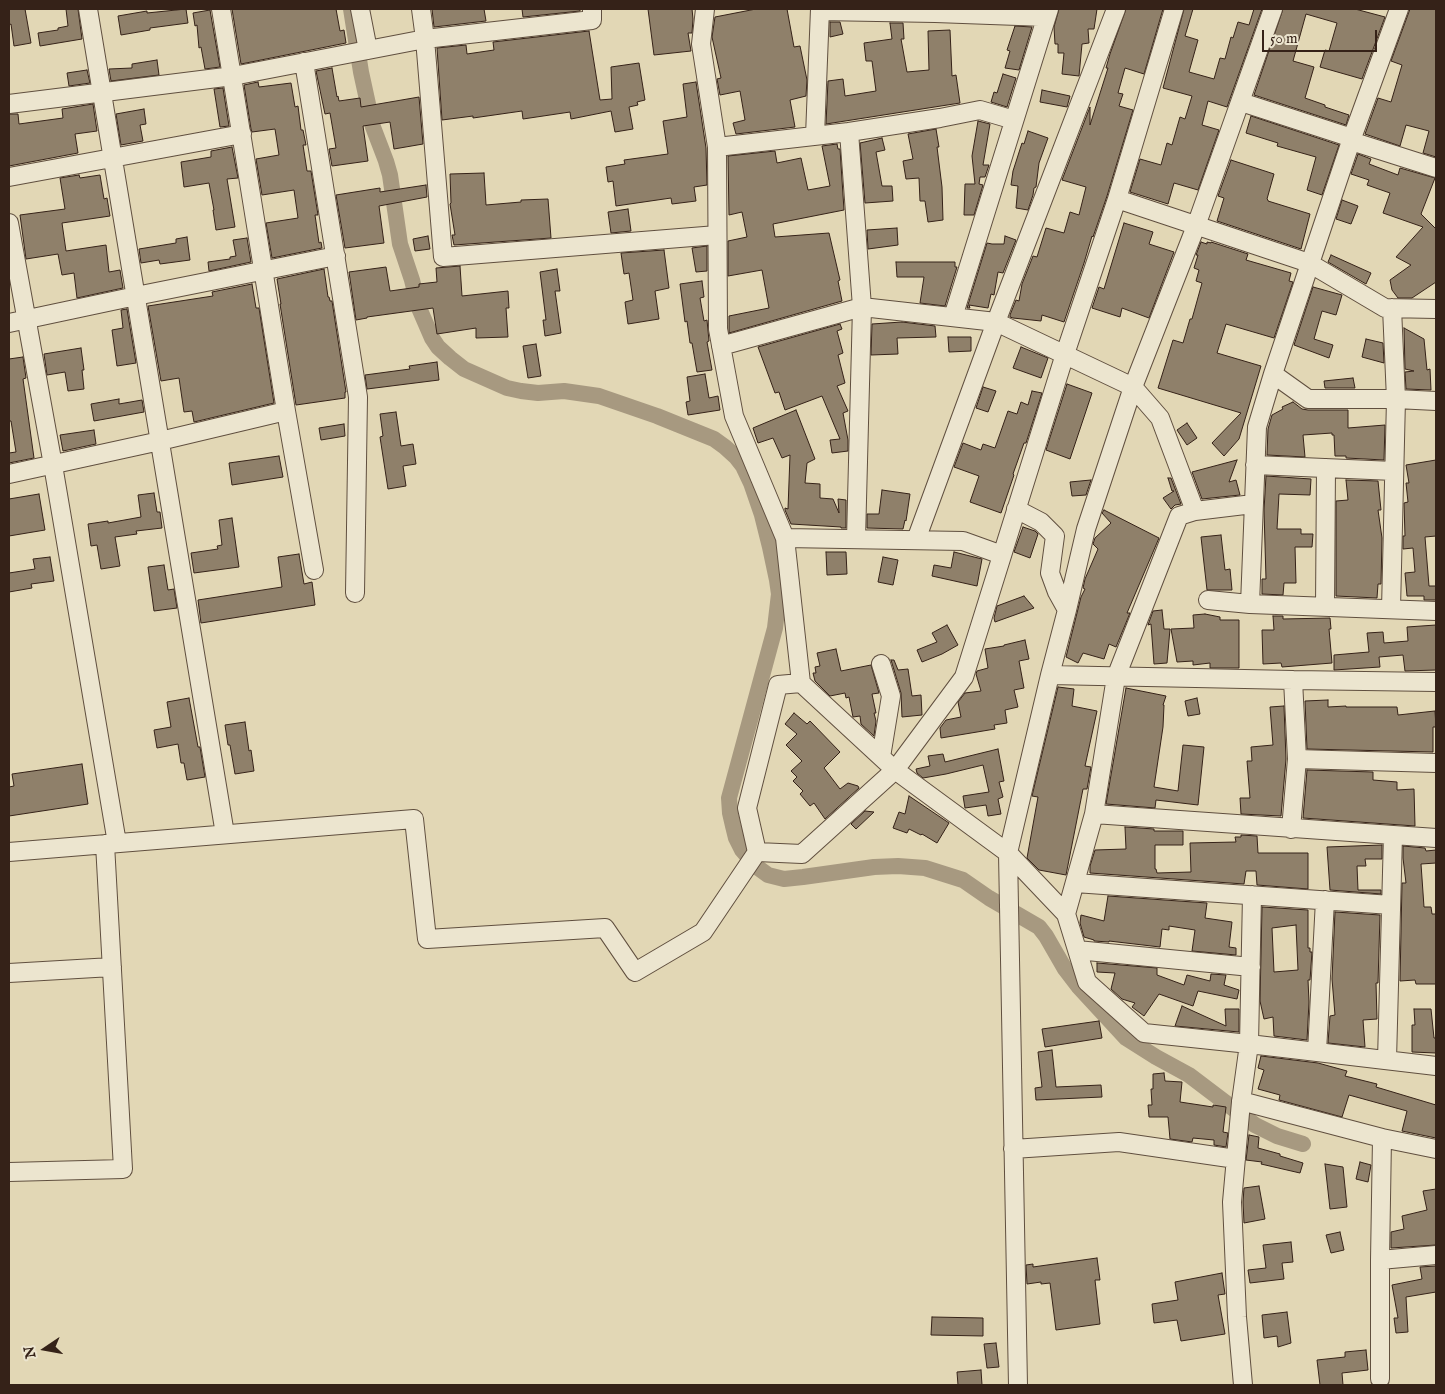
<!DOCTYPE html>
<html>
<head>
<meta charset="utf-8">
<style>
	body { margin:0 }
	#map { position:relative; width:1445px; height:1394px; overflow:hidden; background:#e2d7b5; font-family:"IM FELL English",serif }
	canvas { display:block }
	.frame { position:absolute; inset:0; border:10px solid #352218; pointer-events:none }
	.north { position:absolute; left:20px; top:1324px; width:50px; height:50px; -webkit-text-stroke:4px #ece5cf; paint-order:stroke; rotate:258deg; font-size:14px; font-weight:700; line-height:20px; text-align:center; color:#352218 }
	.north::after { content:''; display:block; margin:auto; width:18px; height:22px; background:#352218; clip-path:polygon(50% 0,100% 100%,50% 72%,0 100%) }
	.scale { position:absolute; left:1262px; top:30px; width:115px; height:22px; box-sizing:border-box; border:2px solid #352218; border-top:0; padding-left:6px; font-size:15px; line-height:18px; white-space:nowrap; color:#352218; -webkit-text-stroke:4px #ece5cf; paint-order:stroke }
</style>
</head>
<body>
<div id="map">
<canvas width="1445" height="1394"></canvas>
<div class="frame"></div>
<div class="north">N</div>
<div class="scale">50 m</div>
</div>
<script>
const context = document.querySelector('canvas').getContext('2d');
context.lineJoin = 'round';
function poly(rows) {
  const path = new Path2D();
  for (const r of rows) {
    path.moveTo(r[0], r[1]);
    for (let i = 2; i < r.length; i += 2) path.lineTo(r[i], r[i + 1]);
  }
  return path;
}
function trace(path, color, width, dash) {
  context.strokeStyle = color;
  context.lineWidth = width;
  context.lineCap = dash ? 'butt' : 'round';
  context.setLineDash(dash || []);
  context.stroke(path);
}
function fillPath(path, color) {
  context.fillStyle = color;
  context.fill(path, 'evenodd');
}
trace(poly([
	[351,9,361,72,373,127,386,161,390,175,400,244,412,280,419,308,432,338,438,347,450,358,464,369,507,388,521,391,538,393,564,391,599,396,657,416,714,439,725,447,736,457,743,466,751,483,762,515,770,547,777,580,779,594,775,628,729,798,730,813,733,826,736,838,742,850,757,867,768,875,784,879,803,877,874,867,898,866,925,868,963,880,989,898,1039,927,1046,936,1065,969,1078,986,1126,1038,1156,1057,1189,1075,1255,1125,1277,1136,1303,1144]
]), '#a79980', 16);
const building = poly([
	[9,9,25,9,31,43,14,46,11,24,9,25,9,9],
	[66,9,78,9,82,39,40,46,38,33,58,30,58,28,68,26,66,9],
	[186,9,188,23,150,28,150,30,121,35,118,16,147,11,147,13,186,9],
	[232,9,336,9,340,31,344,30,346,43,241,64,232,9],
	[432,9,484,9,486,21,434,27,432,9],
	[522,9,580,9,580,11,523,17,522,9],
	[648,9,692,9,693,19,692,33,688,33,691,51,654,55,648,9],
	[756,9,787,9,794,47,800,46,807,80,806,96,790,100,795,127,736,134,733,123,745,120,740,91,720,95,717,79,721,78,712,37,715,17,756,9],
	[1059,9,1097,9,1094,29,1088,29,1089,43,1082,44,1079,76,1062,74,1064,53,1058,53,1058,44,1055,44,1054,27,1059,9],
	[1126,9,1163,9,1144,74,1125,68,1118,93,1123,94,1119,106,1133,110,1107,196,1093,237,1092,236,1084,263,1064,322,1042,315,1041,321,1013,318,1010,317,1010,315,1016,300,1019,301,1022,284,1033,256,1037,257,1046,228,1064,233,1070,212,1079,215,1086,187,1062,180,1090,107,1090,125,1108,68,1106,68,1110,54,1126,9],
	[1184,9,1193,9,1185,36,1198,40,1189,72,1214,79,1220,58,1225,59,1231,37,1233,38,1238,22,1249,25,1254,9,1262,9,1227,107,1208,101,1202,125,1219,130,1198,190,1174,183,1168,204,1130,192,1140,159,1161,165,1167,143,1172,145,1180,117,1185,119,1192,96,1163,88,1184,9],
	[1283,9,1355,9,1385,17,1362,79,1320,67,1325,50,1329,51,1337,23,1306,14,1293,61,1314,67,1305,98,1325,105,1325,107,1349,115,1346,125,1254,95,1283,9],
	[1410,9,1436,9,1436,157,1423,153,1429,131,1406,125,1400,146,1365,134,1378,98,1391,102,1402,65,1391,61,1410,9],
	[210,10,220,67,205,69,201,47,199,48,197,25,195,26,193,13,210,10],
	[830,22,840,22,843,34,830,37,830,22],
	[890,23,903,23,904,39,901,39,907,72,929,70,928,31,950,30,952,76,956,75,960,103,826,124,828,81,843,79,845,96,876,91,872,61,866,61,864,43,892,39,890,23],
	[1015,26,1032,27,1019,70,1005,68,1010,51,1007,50,1015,26],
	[589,31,600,100,612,99,611,67,639,63,645,100,637,102,638,105,629,107,633,129,615,132,611,111,571,119,570,112,523,119,522,111,473,118,473,116,442,120,437,48,466,45,467,54,494,50,493,42,589,31],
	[157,60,159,75,111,81,109,69,132,68,132,64,157,60],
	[332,68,337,97,338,96,339,101,360,98,361,107,419,97,423,144,394,149,390,122,363,126,368,161,332,166,329,149,336,148,330,113,325,114,316,71,332,68],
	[87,70,90,83,69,86,67,73,87,70],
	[1003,74,1016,78,1007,107,991,102,994,92,997,93,1003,74],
	[258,82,259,87,291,83,295,107,298,106,301,130,303,130,306,145,303,145,307,171,311,171,318,215,315,215,319,243,321,242,322,248,272,258,266,223,298,218,294,190,262,195,256,159,279,155,275,129,252,132,251,129,244,85,258,82],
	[696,82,706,148,707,185,694,187,696,201,672,204,671,198,616,206,613,181,608,182,606,167,625,164,624,160,668,154,663,121,687,117,683,84,696,82],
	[223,88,229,126,220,127,214,89,223,88],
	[1042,90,1070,96,1067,107,1040,102,1042,90],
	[93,104,97,131,75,134,78,153,9,166,9,114,18,114,19,124,63,118,62,109,93,104],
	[144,109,146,124,140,125,143,141,121,145,116,114,144,109],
	[1251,116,1339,145,1322,195,1307,190,1316,157,1277,146,1278,143,1246,133,1251,116],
	[978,121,990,124,983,165,989,165,985,177,980,177,979,184,983,185,974,215,964,215,965,184,975,184,972,156,978,121],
	[936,129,939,147,937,147,942,187,943,220,928,222,925,201,920,201,919,178,906,179,903,161,913,159,908,134,936,129],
	[1028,131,1048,138,1039,163,1036,187,1034,188,1033,195,1028,210,1016,208,1018,186,1011,185,1013,171,1022,143,1024,144,1028,131],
	[882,138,885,150,876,152,882,186,892,186,893,201,865,203,860,143,882,138],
	[837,144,838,149,840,149,844,210,773,224,775,237,829,233,840,280,838,281,842,301,729,333,729,316,769,308,762,270,728,276,728,241,747,237,742,212,729,215,728,156,775,151,777,163,801,158,808,190,830,186,822,146,837,144],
	[232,147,238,178,227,179,235,227,216,230,213,210,214,210,209,183,184,187,181,162,211,157,211,151,232,147],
	[1358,154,1371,159,1369,164,1398,175,1400,168,1435,178,1421,214,1436,229,1436,282,1412,298,1398,298,1392,290,1390,280,1411,265,1396,257,1423,227,1383,213,1390,193,1367,185,1369,180,1351,174,1358,154],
	[1231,160,1274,174,1267,199,1268,200,1268,201,1310,214,1301,249,1217,221,1224,198,1218,196,1231,160],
	[484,173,486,205,521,202,521,200,548,199,551,238,454,245,452,235,455,235,450,204,451,203,450,174,484,173],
	[79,175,80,178,100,175,104,199,107,198,110,216,62,223,66,251,106,245,109,272,120,270,123,288,77,298,74,273,62,275,58,254,26,259,20,215,65,209,60,178,79,175],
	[426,185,427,197,379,206,384,243,345,248,336,195,380,188,380,192,426,185],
	[1342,200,1358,206,1351,224,1336,219,1342,200],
	[628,209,631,231,611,233,608,212,628,209],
	[1124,223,1153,232,1149,244,1174,252,1149,318,1122,308,1120,317,1092,308,1099,287,1104,289,1124,223],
	[897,228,898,245,868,249,867,230,897,228],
	[428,236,430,249,415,251,413,239,428,236],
	[1005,236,1016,240,1003,273,998,272,994,295,991,294,988,308,969,305,970,308,967,308,987,243,992,244,1004,244,1005,236],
	[187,237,190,260,160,264,159,260,141,263,139,249,176,243,176,239,187,237],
	[247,238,251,262,209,271,208,262,230,259,230,257,236,256,233,240,247,238],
	[1201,242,1207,244,1207,242,1211,243,1211,242,1248,254,1246,260,1291,273,1289,281,1293,282,1274,338,1226,324,1217,353,1261,366,1239,439,1224,456,1212,443,1241,413,1158,388,1173,340,1183,343,1190,319,1192,319,1202,283,1196,281,1199,270,1194,268,1198,255,1196,255,1201,242],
	[707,246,707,271,696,272,692,248,707,246],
	[664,250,669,288,655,291,659,319,628,324,625,302,633,300,629,273,624,274,621,253,664,250],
	[1331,255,1371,273,1366,284,1328,262,1331,255],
	[896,262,955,262,955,267,957,267,945,306,920,303,924,277,897,277,896,262],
	[460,266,462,296,508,291,509,308,506,308,508,337,476,338,476,328,437,334,433,308,367,317,367,318,356,320,349,272,386,267,390,291,419,287,419,284,437,282,436,268,460,266],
	[324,269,328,297,329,297,330,301,332,301,346,392,345,392,345,398,296,405,280,304,281,304,277,279,324,269],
	[557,269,560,291,555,291,561,333,545,336,543,320,546,320,540,272,557,269],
	[702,281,704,297,700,298,704,321,707,320,709,341,707,342,712,370,697,372,692,343,690,343,687,321,685,322,680,284,702,281],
	[252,284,256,308,259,308,274,403,194,422,192,411,184,412,179,378,161,381,148,306,213,296,212,292,252,284],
	[1313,287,1342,295,1336,315,1322,311,1314,339,1333,345,1329,358,1294,345,1313,287],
	[127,309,136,363,117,366,112,330,123,328,121,310,127,309],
	[902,322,935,326,936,337,897,338,898,354,871,355,872,324,902,322],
	[840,324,842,329,837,331,843,353,838,355,845,383,837,386,848,411,843,413,848,440,848,451,832,453,830,440,840,439,822,396,785,410,779,392,775,393,758,347,840,324],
	[1404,328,1424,339,1427,370,1430,369,1431,390,1406,389,1405,372,1414,371,1405,369,1404,328],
	[948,337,971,337,971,351,949,352,948,337],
	[1366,339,1383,343,1384,363,1362,357,1366,339],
	[536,344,541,376,528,378,523,346,536,344],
	[1021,347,1048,358,1041,378,1013,368,1021,347],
	[81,348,84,370,82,370,84,389,68,391,65,372,47,375,44,354,81,348],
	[23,357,26,378,23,379,34,458,9,463,9,453,16,452,11,421,9,421,9,359,23,357],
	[437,362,439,380,367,389,365,375,410,369,409,366,437,362],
	[705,374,709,398,718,396,720,410,688,415,686,402,690,401,687,377,705,374],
	[1353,378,1355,388,1325,388,1324,381,1353,378],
	[1067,384,1092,393,1070,459,1046,450,1067,384],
	[983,387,996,391,988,412,976,408,983,387],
	[1032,391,1042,393,1026,443,1024,443,1013,474,1014,475,1001,513,970,502,979,476,954,467,963,443,981,450,983,444,995,448,1008,411,1017,414,1021,402,1028,405,1032,391],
	[119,399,119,404,142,400,144,412,94,421,91,404,119,399],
	[1293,402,1302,409,1308,410,1348,410,1348,428,1385,425,1384,460,1346,458,1346,456,1335,456,1334,435,1332,435,1332,433,1303,435,1305,457,1267,455,1268,429,1272,415,1283,409,1282,407,1293,402],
	[796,410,815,459,807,463,805,483,820,484,820,498,833,499,839,513,838,499,846,500,846,528,841,528,841,527,791,524,785,510,785,508,788,509,790,455,782,458,773,438,758,443,753,428,796,410],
	[396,412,401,446,413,444,416,464,403,466,406,486,388,489,380,437,383,436,380,414,396,412],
	[1187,423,1197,438,1187,445,1177,430,1187,423],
	[344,424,345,436,321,440,319,428,344,424],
	[94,430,96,444,63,451,60,435,94,430],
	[279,456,283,477,232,485,229,463,279,456],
	[1237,460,1229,482,1236,480,1240,495,1202,499,1192,472,1237,460],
	[1436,460,1436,536,1425,537,1429,586,1436,586,1436,600,1424,600,1424,596,1407,596,1405,573,1415,572,1413,548,1403,549,1403,536,1405,536,1404,503,1408,502,1406,483,1409,483,1406,465,1436,460],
	[1266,476,1311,479,1310,495,1279,494,1277,529,1301,529,1301,534,1313,534,1312,547,1295,547,1296,583,1284,583,1283,595,1262,594,1262,579,1266,579,1264,510,1266,476],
	[1168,478,1171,478,1181,504,1175,505,1171,509,1163,498,1174,491,1172,491,1168,478],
	[1091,480,1086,495,1072,496,1070,482,1091,480],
	[1346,480,1378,481,1381,510,1378,510,1382,538,1381,584,1378,584,1377,598,1336,596,1336,501,1348,500,1346,480],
	[882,490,910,494,906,521,905,520,903,529,867,528,867,514,879,514,882,490],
	[154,493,157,512,160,512,162,528,136,531,137,534,115,537,120,566,101,569,97,545,91,546,88,524,108,521,108,523,141,517,138,495,154,493],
	[39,494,45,530,9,536,9,499,39,494],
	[1104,510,1159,538,1127,613,1130,613,1116,647,1109,644,1104,659,1083,653,1078,663,1066,657,1081,597,1085,589,1083,588,1085,579,1098,549,1093,544,1095,538,1111,523,1102,513,1104,510],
	[232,518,239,567,194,573,191,553,218,549,217,546,222,545,219,520,232,518],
	[1023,527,1035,531,1038,534,1030,558,1014,552,1023,527],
	[1221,535,1225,570,1230,569,1232,590,1207,590,1201,537,1221,535],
	[826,552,846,552,847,574,827,575,826,552],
	[954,552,982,559,977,586,932,576,934,565,951,568,954,552],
	[299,554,304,584,312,582,315,605,201,623,198,600,282,587,278,557,299,554],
	[50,557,54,581,31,584,32,588,9,592,9,573,35,569,33,559,50,557],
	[883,557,898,560,893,585,878,582,883,557],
	[164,565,168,590,174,589,177,608,154,611,148,567,164,565],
	[1024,596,1034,608,995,622,994,618,997,606,1024,596],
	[1162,610,1164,629,1170,629,1167,663,1154,664,1151,624,1148,625,1153,611,1162,610],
	[1205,614,1220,617,1220,620,1239,620,1239,668,1210,668,1210,663,1193,665,1193,661,1177,662,1171,629,1194,628,1193,615,1205,614],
	[1273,616,1283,616,1283,619,1330,618,1331,629,1329,629,1332,663,1282,667,1281,663,1263,664,1262,630,1274,630,1273,616],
	[947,625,958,645,942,654,922,662,917,650,937,642,932,633,947,625],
	[1436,625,1436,670,1405,671,1403,655,1379,657,1380,667,1334,670,1334,655,1369,652,1367,633,1383,632,1384,643,1408,641,1407,627,1436,625],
	[1025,640,1029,659,1019,661,1024,688,1014,690,1018,707,1005,710,1007,723,994,725,995,729,941,738,940,728,946,720,961,717,958,702,965,693,981,691,976,674,977,671,988,668,985,649,1004,646,1004,645,1025,640],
	[836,649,841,671,871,665,879,693,872,694,876,713,874,713,876,721,874,736,861,724,860,716,853,717,849,697,846,698,845,693,830,696,815,681,813,673,816,673,815,667,820,666,817,653,836,649],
	[891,660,894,660,898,670,908,669,912,696,921,695,922,715,902,717,901,693,891,660],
	[1058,687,1074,689,1072,706,1097,711,1085,766,1091,767,1087,789,1083,789,1066,875,1039,870,1027,858,1038,797,1032,796,1058,687],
	[1126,688,1166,696,1163,705,1164,705,1163,727,1154,787,1178,791,1183,745,1204,747,1198,805,1156,800,1155,808,1106,804,1126,688],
	[189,698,198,747,200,747,205,777,187,780,184,763,181,763,178,744,157,748,154,730,171,727,167,702,189,698],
	[1197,698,1200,714,1188,716,1185,701,1197,698],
	[1328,700,1328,707,1346,706,1346,707,1397,707,1398,715,1435,711,1436,727,1433,727,1433,752,1307,749,1305,701,1328,700],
	[1284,706,1286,759,1281,816,1241,814,1240,798,1250,798,1247,761,1252,761,1251,747,1273,745,1270,707,1284,706],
	[794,713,807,724,810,721,840,752,824,768,840,789,848,783,858,786,859,788,825,819,814,803,810,806,800,794,803,791,793,781,797,777,791,771,802,761,786,745,797,734,785,724,794,713],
	[245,722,249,751,251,750,254,771,235,774,230,745,228,745,225,725,245,722],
	[998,749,1004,781,999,782,1003,797,998,799,1001,814,988,816,986,805,965,808,963,796,989,792,983,765,946,774,923,778,917,773,916,769,930,766,928,756,943,754,945,762,998,749],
	[82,764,88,804,9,816,9,787,14,786,12,774,82,764],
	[1307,770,1373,772,1373,780,1397,782,1397,790,1414,789,1415,826,1303,818,1307,770],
	[909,796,949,823,937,843,922,834,921,835,909,829,907,833,893,828,899,812,905,814,909,796],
	[865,811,874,812,856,829,851,824,865,811],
	[1125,827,1154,829,1154,831,1183,831,1183,845,1155,845,1155,869,1156,869,1157,873,1191,872,1190,843,1236,842,1235,837,1241,837,1241,835,1257,836,1258,853,1308,853,1308,889,1257,885,1256,871,1246,871,1244,884,1090,873,1090,866,1095,850,1126,849,1125,827],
	[1382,845,1382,859,1365,859,1366,866,1357,866,1358,890,1381,890,1381,894,1330,890,1327,847,1382,845],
	[1403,846,1425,848,1426,851,1436,850,1436,863,1421,864,1424,907,1431,907,1432,914,1436,914,1436,984,1416,984,1415,980,1400,981,1402,883,1406,883,1403,858,1403,846],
	[1108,896,1207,903,1205,918,1232,922,1229,947,1236,948,1236,955,1192,951,1195,930,1169,926,1169,930,1162,929,1160,947,1109,941,1109,942,1094,941,1094,940,1084,937,1080,923,1081,915,1104,921,1108,896],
	[1262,907,1308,910,1308,948,1310,948,1310,952,1312,952,1310,980,1308,980,1309,1002,1307,1040,1274,1036,1273,1017,1264,1019,1260,1001,1262,907],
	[1296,925,1298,970,1274,972,1272,928,1296,925],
	[1335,912,1380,915,1378,983,1376,983,1377,1019,1363,1020,1365,1047,1328,1043,1330,1016,1335,1015,1332,979,1335,912],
	[1097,963,1157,968,1157,975,1184,985,1187,975,1210,981,1211,974,1226,975,1224,985,1239,990,1237,999,1198,991,1193,1006,1159,994,1144,1016,1132,1007,1135,1003,1122,999,1111,989,1115,973,1097,972,1097,963],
	[1182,1006,1226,1026,1225,1009,1239,1009,1239,1032,1175,1026,1182,1006],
	[1414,1009,1431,1009,1434,1038,1436,1038,1436,1053,1412,1052,1412,1025,1415,1025,1414,1009],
	[1099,1021,1102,1038,1045,1047,1042,1029,1099,1021],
	[1052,1050,1056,1087,1101,1085,1102,1097,1036,1100,1035,1088,1042,1087,1038,1052,1052,1050],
	[1261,1056,1318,1063,1347,1071,1345,1076,1377,1084,1376,1087,1436,1105,1436,1138,1402,1131,1407,1111,1349,1095,1342,1117,1279,1100,1280,1095,1258,1089,1264,1070,1258,1068,1261,1056],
	[1164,1073,1165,1081,1182,1082,1180,1102,1213,1107,1213,1105,1226,1107,1223,1132,1228,1133,1226,1147,1214,1145,1214,1140,1193,1138,1192,1142,1170,1139,1168,1117,1149,1117,1148,1105,1152,1105,1151,1089,1153,1089,1153,1074,1164,1073],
	[1249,1135,1259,1137,1258,1148,1280,1154,1280,1156,1303,1163,1300,1173,1261,1164,1262,1162,1246,1160,1249,1135],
	[1360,1162,1371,1165,1368,1182,1356,1179,1360,1162],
	[1325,1164,1343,1167,1347,1207,1330,1209,1325,1164],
	[1259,1186,1265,1219,1244,1223,1243,1202,1244,1188,1259,1186],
	[1436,1189,1436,1245,1391,1248,1391,1232,1404,1229,1402,1216,1427,1210,1423,1191,1436,1189],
	[1340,1232,1344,1250,1331,1253,1326,1235,1340,1232],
	[1291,1242,1293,1262,1282,1263,1284,1279,1250,1283,1248,1270,1266,1268,1263,1245,1291,1242],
	[1097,1258,1100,1280,1095,1280,1100,1324,1056,1330,1050,1283,1041,1284,1041,1282,1027,1284,1026,1265,1033,1264,1033,1267,1097,1258],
	[1436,1266,1436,1292,1406,1297,1408,1332,1396,1333,1394,1318,1398,1318,1392,1285,1422,1279,1420,1267,1436,1266],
	[1222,1273,1225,1294,1218,1295,1225,1334,1181,1341,1177,1320,1154,1323,1152,1304,1178,1300,1175,1282,1222,1273],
	[1287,1312,1291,1343,1278,1347,1277,1336,1264,1338,1262,1315,1287,1312],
	[932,1317,983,1318,983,1336,931,1335,932,1317],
	[996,1343,999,1367,987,1368,984,1344,996,1343],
	[1366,1350,1368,1370,1342,1373,1343,1385,1320,1385,1317,1360,1345,1357,1345,1352,1366,1350],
	[981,1370,982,1385,958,1385,957,1372,981,1370]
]);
fillPath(building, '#8f806a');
trace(building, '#352218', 1);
const street = poly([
	[88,9,225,834],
	[221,9,286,411,314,570],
	[360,9,368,50],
	[421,9,425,39,592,20,592,9],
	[705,9,701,44,717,147,718,329,734,416,785,538,801,683,895,770,1008,853,1066,914,1087,982,1144,1033,1249,1044,1436,1066],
	[1174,9,1117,199,1309,263,1385,308,1436,309],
	[820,11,935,13,1046,17],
	[304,62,358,397,355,593],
	[1241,102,1352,138],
	[9,104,233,76,425,39,443,257,717,235],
	[849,132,940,118,980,110,1014,120],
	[815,136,820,9],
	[1351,141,1436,168],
	[717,147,849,132,862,307,856,539],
	[9,177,242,134],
	[9,223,53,465,117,843],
	[953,317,1049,9],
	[9,323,136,296,336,256],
	[721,346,862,307,996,322,1133,387,1160,418,1195,511,1179,516,1116,677,1094,814,1436,838],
	[1273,374,1352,138,1399,9],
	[1436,401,1396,399,1308,399,1273,374,1257,427,1250,604,1436,611],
	[1255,465,1394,471],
	[9,474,160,441,286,411],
	[1016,509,1041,522,1055,536,1050,573,1057,592,1067,610],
	[1195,511,1253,504],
	[785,538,963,541,1002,555],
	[916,540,996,322,1116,9],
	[1208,600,1250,604],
	[1325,606,1326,468],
	[1391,609,1396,399,1392,308],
	[1050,675,1293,680,1297,759,1436,763],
	[1293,680,1436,682],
	[801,683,778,685,747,808,757,852,802,854,895,770,964,677,1065,354,1117,199],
	[881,757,891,696,881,664],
	[1291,829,1297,759],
	[9,852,414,819,427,939,605,928,635,972,703,932,757,852],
	[1075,883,1391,905],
	[1066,914,1094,814],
	[1077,950,1251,967],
	[9,973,112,967],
	[1317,1052,1325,900],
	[1387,1060,1393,835],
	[1241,1101,1382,1138,1380,1260,1436,1255],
	[1382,1138,1436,1149],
	[1013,1149,1119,1142,1236,1159],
	[9,1172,123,1169,105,844],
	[1380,1260,1380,1379],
	[1018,1385,1008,853,1050,675,1067,610,1086,529,1133,387,1196,226,1273,9],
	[1243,1385,1237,1317,1232,1202,1241,1102,1249,1044,1252,895]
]);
trace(street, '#604f3f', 20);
trace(street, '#ece5cf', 18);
</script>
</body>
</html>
